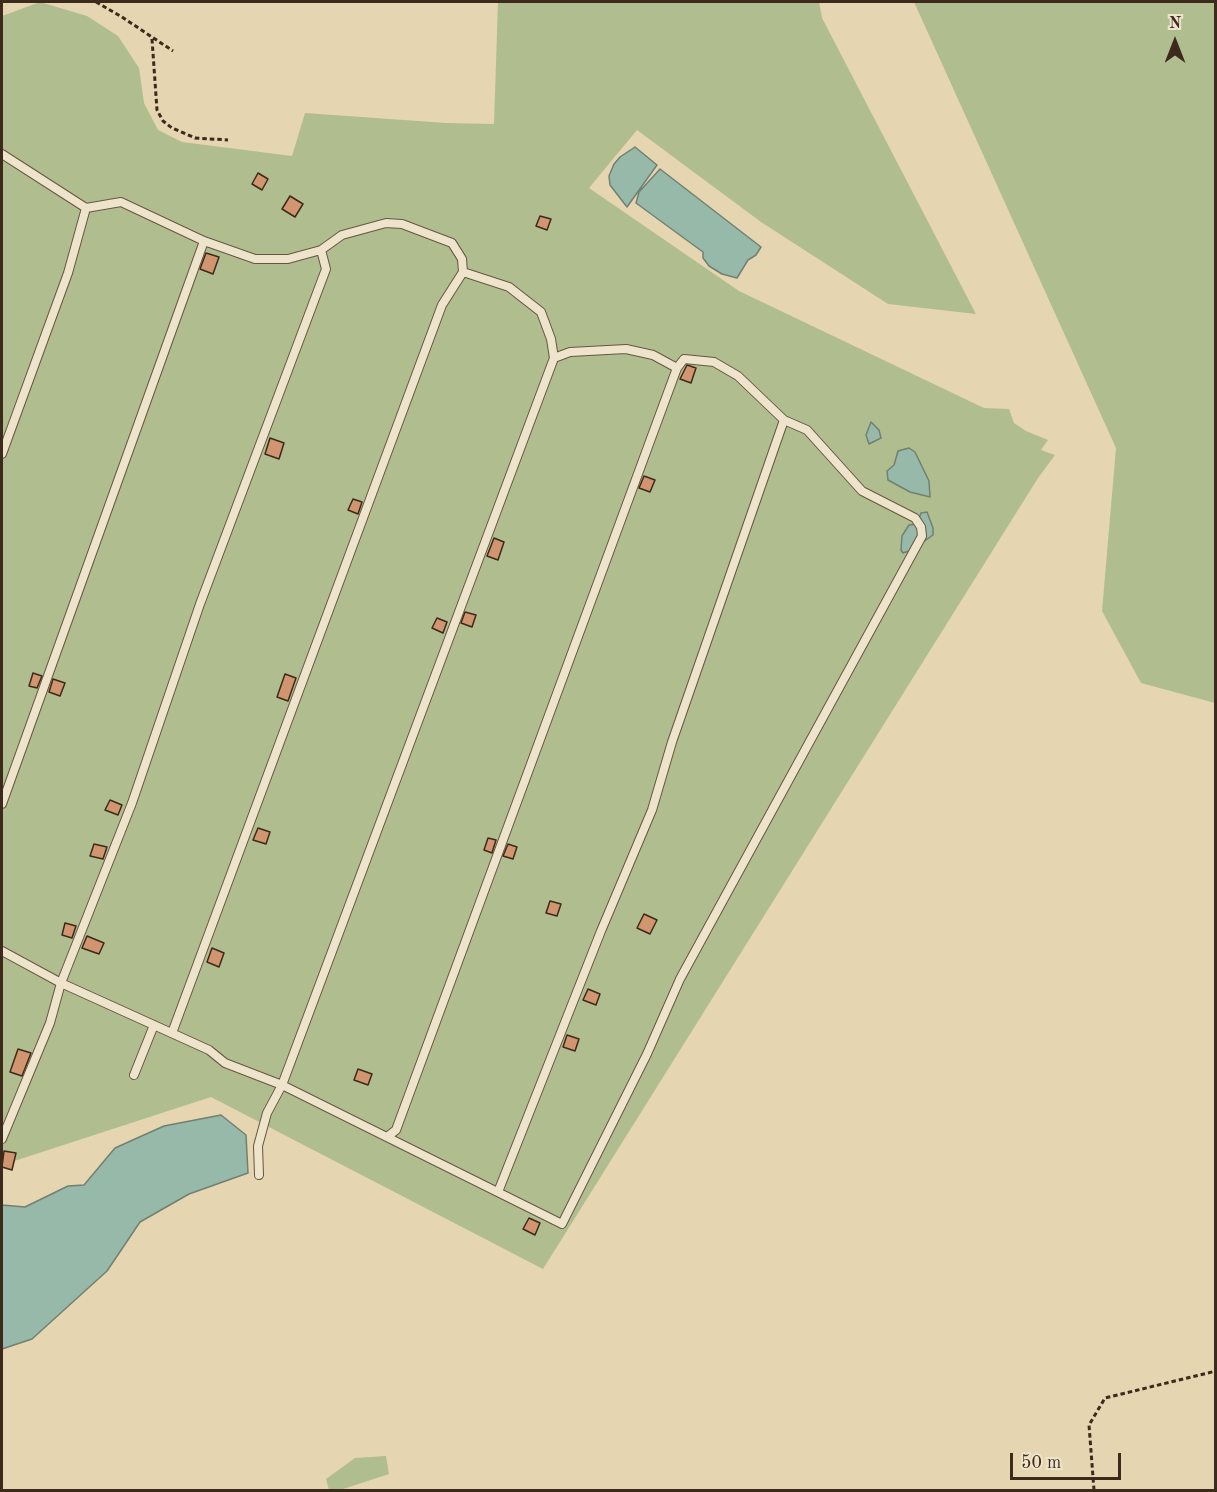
<!DOCTYPE html>
<html>
<head>
<meta charset="utf-8">
<style>
	body { margin:0 }
	#map { position:relative; width:1217px; height:1492px; overflow:hidden; background:#e5d5b0; font-family:"Old Standard TT",serif }
	canvas { display:block }
	.frame { position:absolute; inset:0; border:3px solid #3d2a1c; pointer-events:none }
	.north { position:absolute; left:1145px; top:12px; width:60px; height:60px; -webkit-text-stroke:4px #eee4cc; paint-order:stroke; rotate:0deg; font-size:16px; font-weight:700; line-height:24px; text-align:center; color:#3d2a1c }
	.north::after { content:''; display:block; margin:auto; width:21px; height:27px; background:#3d2a1c; clip-path:polygon(50% 0,100% 100%,50% 72%,0 100%) }
	.scale { position:absolute; left:1010px; top:1453px; width:111px; height:27px; box-sizing:border-box; border:3px solid #3d2a1c; border-top:0; padding-left:8px; font-size:18px; line-height:21px; white-space:nowrap; color:#3d2a1c; -webkit-text-stroke:4px #eee4cc; paint-order:stroke }
</style>
</head>
<body>
<div id="map">
<canvas width="1217" height="1492"></canvas>
<div class="frame"></div>
<div class="north">N</div>
<div class="scale">50 m</div>
</div>
<script>
const context = document.querySelector('canvas').getContext('2d');
context.lineJoin = 'round';
function fillPath(path, color) {
  context.fillStyle = color;
  context.fill(path, 'evenodd');
}
function poly(rows) {
  const path = new Path2D();
  for (const r of rows) {
    path.moveTo(r[0], r[1]);
    for (let i = 2; i < r.length; i += 2) path.lineTo(r[i], r[i + 1]);
  }
  return path;
}
function trace(path, color, width, dash) {
  context.strokeStyle = color;
  context.lineWidth = width;
  context.lineCap = dash ? 'butt' : 'round';
  context.setLineDash(dash || []);
  context.stroke(path);
}
fillPath(poly([
	[40,2,87,16,118,36,139,68,144,103,158,130,182,142,292,156,305,113,446,123,494,124,498,2,819,2,822,18,976,314,888,304,761,222,637,130,589,188,739,291,984,408,1009,409,1014,423,1026,431,1048,440,1041,450,1055,455,1038,478,543,1269,211,1097,2,1165,2,16],
	[914,2,1215,2,1215,703,1141,683,1102,611,1116,448],
	[386,1456,389,1474,340,1490,329,1490,326,1479,355,1458]
]), '#b0be8f');
const water = poly([
	[635,147,657,165,627,207,610,185,609,176,614,164,620,157,635,147],
	[660,169,761,247,756,255,748,260,737,278,722,274,709,266,703,258,703,252,636,203,639,192,660,169],
	[871,422,879,430,881,438,869,444,866,435,871,422],
	[909,448,915,452,929,481,930,497,910,492,888,480,887,471,894,465,898,451,909,448],
	[927,512,933,528,933,535,912,550,903,553,901,550,902,536,909,525,917,524,921,513,927,512],
	[221,1115,246,1135,248,1173,189,1194,140,1222,107,1271,32,1339,2,1349,2,1205,25,1207,68,1186,84,1185,115,1148,164,1126,221,1115]
]);
fillPath(water, '#96b9a9');
trace(water, '#728071', 1.5);
const building = poly([
	[258,173,268,179,262,190,252,184,258,173],
	[290,196,303,204,295,217,282,209,290,196],
	[540,216,551,219,547,230,536,226,540,216],
	[206,253,219,257,213,274,200,269,206,253],
	[687,365,696,368,691,383,680,379,687,365],
	[270,438,284,443,279,459,265,454,270,438],
	[644,476,655,480,650,492,639,488,644,476],
	[353,499,362,502,358,514,348,510,353,499],
	[494,538,504,542,498,560,487,556,494,538],
	[465,612,476,615,472,627,461,623,465,612],
	[437,618,447,622,443,633,432,628,437,618],
	[33,673,42,676,37,688,29,686,33,673],
	[285,674,296,678,288,701,277,697,285,674],
	[53,679,65,683,60,696,49,692,53,679],
	[110,800,122,805,118,815,105,810,110,800],
	[258,828,270,832,266,844,253,840,258,828],
	[488,838,496,840,492,853,484,850,488,838],
	[94,844,107,847,103,859,90,856,94,844],
	[508,844,517,847,513,859,503,856,508,844],
	[550,901,561,904,557,916,546,913,550,901],
	[644,914,657,920,650,934,637,928,644,914],
	[65,923,76,926,72,938,62,935,65,923],
	[87,936,104,943,99,954,82,948,87,936],
	[212,948,224,953,219,967,207,962,212,948],
	[588,989,600,994,596,1005,583,1000,588,989],
	[567,1035,579,1039,575,1051,563,1047,567,1035],
	[18,1049,31,1053,22,1076,10,1072,18,1049],
	[358,1069,372,1074,368,1085,354,1080,358,1069],
	[4,1151,16,1153,12,1170,2,1167,4,1151],
	[529,1218,540,1223,535,1235,523,1229,529,1218]
]);
fillPath(building, '#d1956f');
trace(building, '#3d2a1c', 1.5);
const lane = poly([
	[2,154,86,208,121,202,204,241,255,259,288,259,321,250,342,235,386,223,402,224,452,243,462,259,463,272,509,287,541,312,551,339,554,358,570,352,626,349,653,355,677,368,684,359,714,362,738,376,784,420,672,742,652,810,601,931,498,1192],
	[2,454,68,273,86,208],
	[2,804,204,241],
	[2,951,61,983,209,1050,225,1063,282,1085,562,1224,647,1054,680,979,922,536,921,527,915,518,862,491,807,430,784,420],
	[172,1033,442,305,463,272],
	[134,1075,154,1025],
	[387,1137,396,1130,677,368],
	[2,1139,50,1023,61,983,132,803,200,604,326,269,321,250],
	[259,1175,258,1146,267,1113,282,1085,554,358]
]);
trace(lane, '#675541', 10);
trace(poly([
	[96,2,122,17,173,51],
	[152,39,157,110,163,121,172,128,195,138,228,140],
	[1094,1490,1089,1425,1105,1398,1216,1371]
]), '#3d2a1c', 3, [4.5, 3]);
trace(lane, '#eee4cc', 8);
</script>
</body>
</html>
